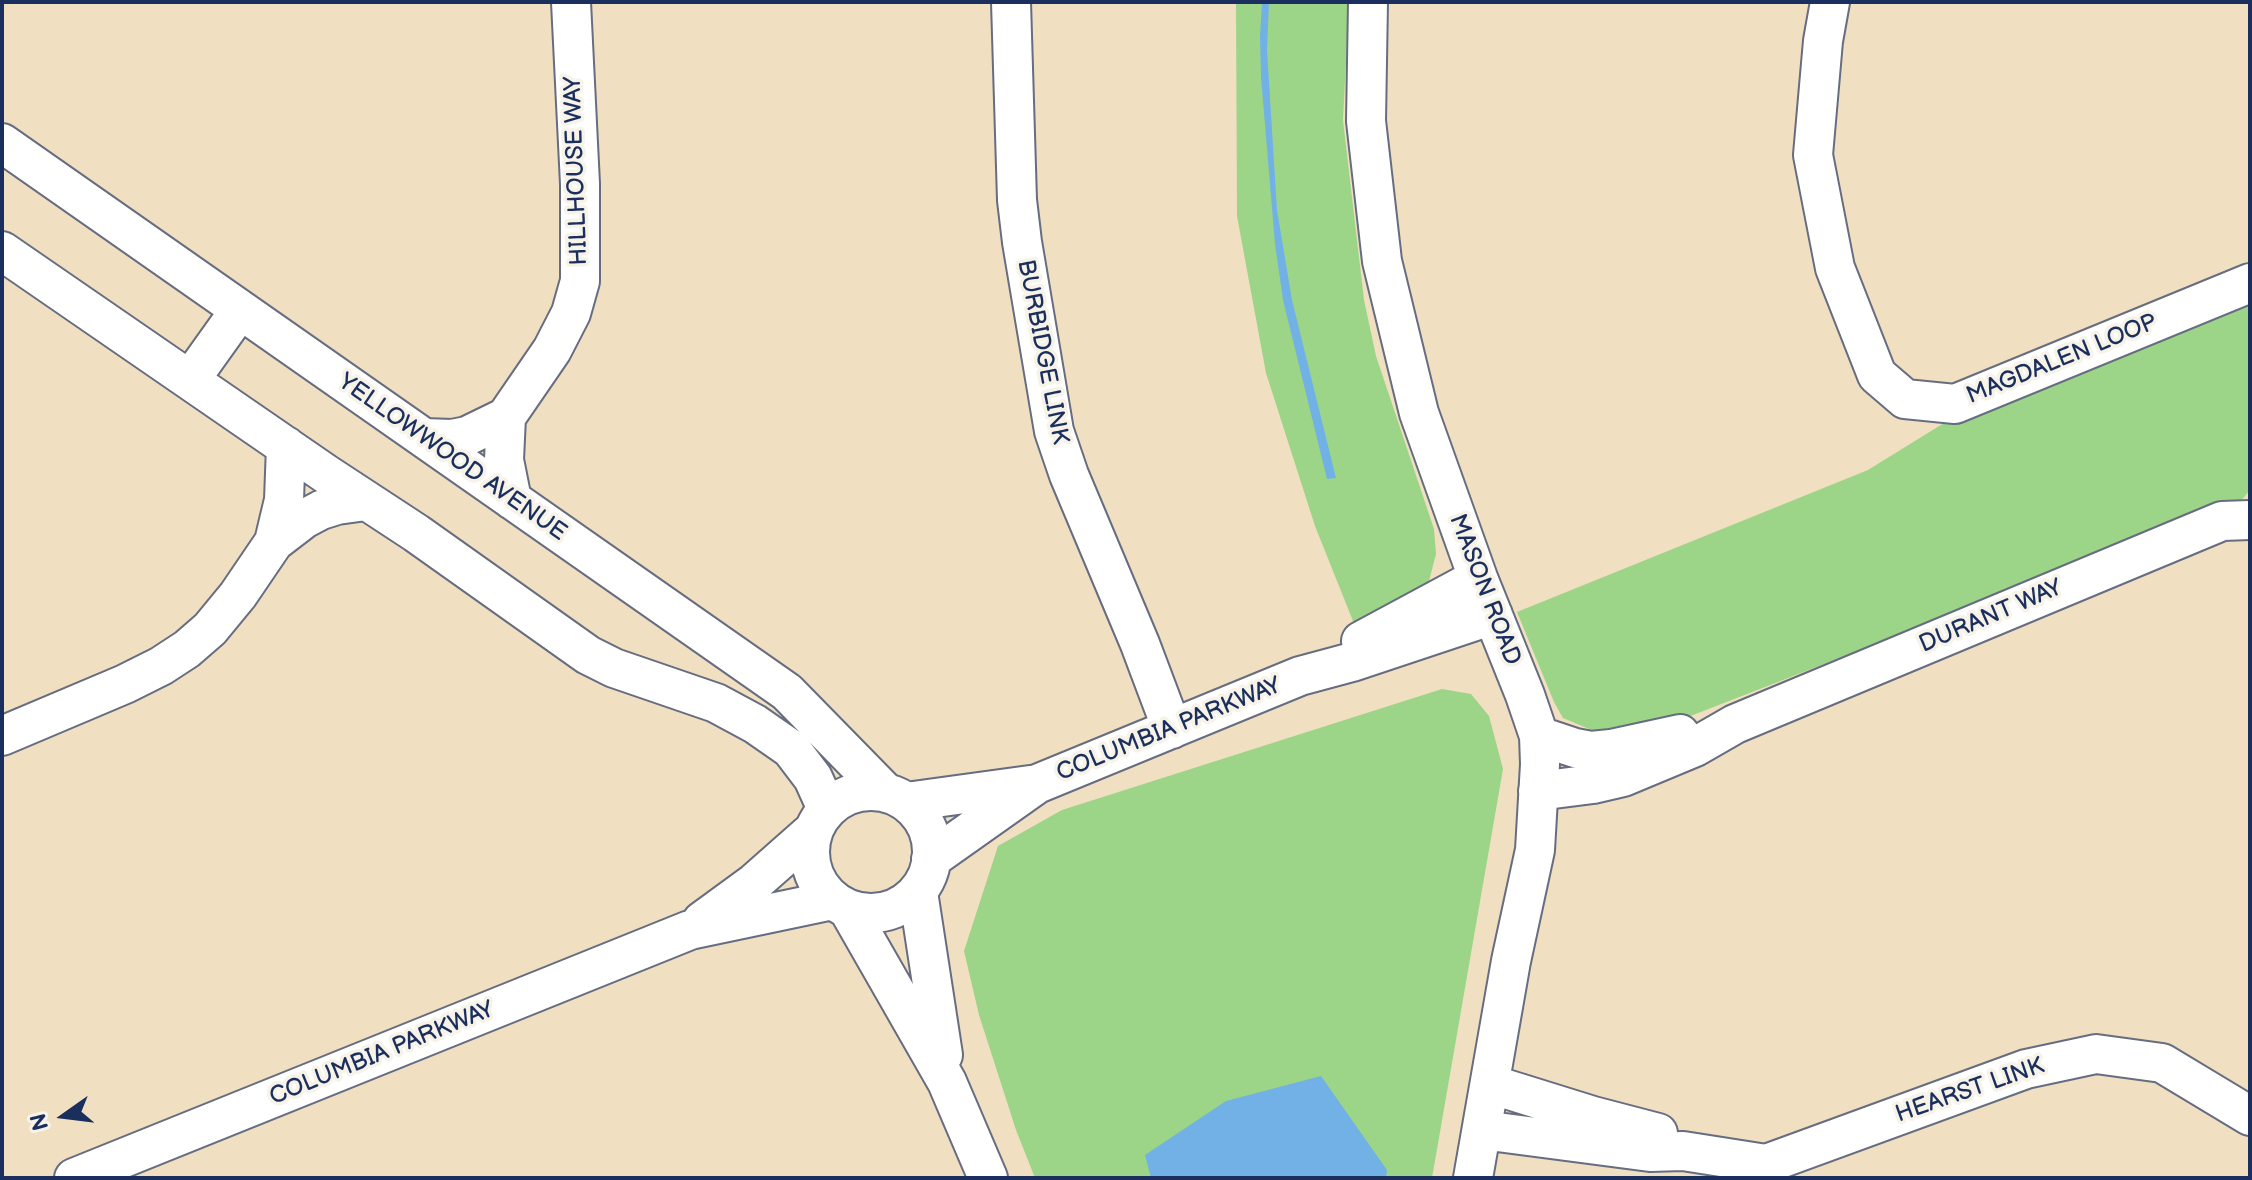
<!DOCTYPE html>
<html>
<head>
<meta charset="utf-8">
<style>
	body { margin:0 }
	#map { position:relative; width:2252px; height:1180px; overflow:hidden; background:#f0dfc1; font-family:"Balsamiq Sans",sans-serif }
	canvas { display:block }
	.frame { position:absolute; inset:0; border:4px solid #1b2f5e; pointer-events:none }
	.north { position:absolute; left:24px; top:1076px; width:80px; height:80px; -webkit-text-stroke:6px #f7f3e8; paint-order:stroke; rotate:256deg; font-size:22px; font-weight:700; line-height:32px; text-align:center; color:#1b2f5e }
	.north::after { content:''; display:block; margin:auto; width:28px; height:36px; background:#1b2f5e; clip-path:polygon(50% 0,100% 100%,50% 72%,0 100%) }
</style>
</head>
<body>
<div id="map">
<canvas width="2252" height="1180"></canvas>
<div class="frame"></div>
<div class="north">N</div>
</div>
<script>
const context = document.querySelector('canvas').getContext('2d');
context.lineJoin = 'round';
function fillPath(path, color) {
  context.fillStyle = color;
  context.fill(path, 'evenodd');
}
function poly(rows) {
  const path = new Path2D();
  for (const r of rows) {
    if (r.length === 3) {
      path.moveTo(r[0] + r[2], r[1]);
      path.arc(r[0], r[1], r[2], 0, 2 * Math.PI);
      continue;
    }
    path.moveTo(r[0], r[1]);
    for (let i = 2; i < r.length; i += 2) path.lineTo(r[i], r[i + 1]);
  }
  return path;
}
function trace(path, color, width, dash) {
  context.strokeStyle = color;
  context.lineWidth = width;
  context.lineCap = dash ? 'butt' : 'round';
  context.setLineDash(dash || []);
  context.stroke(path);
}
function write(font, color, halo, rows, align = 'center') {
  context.font = font + ' "Balsamiq Sans",sans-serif';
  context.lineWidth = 7;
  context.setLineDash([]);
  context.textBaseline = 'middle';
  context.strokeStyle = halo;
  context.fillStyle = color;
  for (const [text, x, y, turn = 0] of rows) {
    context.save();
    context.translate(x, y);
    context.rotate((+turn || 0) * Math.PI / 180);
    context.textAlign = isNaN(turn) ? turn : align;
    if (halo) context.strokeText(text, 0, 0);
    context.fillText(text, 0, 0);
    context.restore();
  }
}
fillPath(poly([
	[1236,2,1349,2,1343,120,1364,300,1376,356,1434,529,1436,554,1429,581,1419,595,1357,631,1315,526,1266,373,1237,216],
	[2250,303,2250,490,2240,502,1652,731,1607,734,1594,731,1563,718,1554,702,1517,612,1868,470,1944,423,1968,419],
	[1442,689,1471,694,1489,716,1503,769,1432,1178,1035,1178,1016,1130,979,1015,964,951,998,846,1062,810]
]), '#9cd587');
fillPath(poly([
	[1262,2,1269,2,1267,50,1277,210,1292,300,1336,478,1327,479,1283,300,1275,244,1261,77,1260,37],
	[1321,1076,1387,1170,1386,1178,1151,1178,1145,1155,1226,1101]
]), '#72b1e5');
const minor = poly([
	[1011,2,1017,200,1022,242,1054,431,1069,475,1140,644,1172,729],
	[1368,2,1366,121,1382,261,1419,413,1478,578,1525,695,1539,736,1540,764,1535,850,1511,961,1473,1178],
	[1830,2,1823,41,1813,155,1835,268,1877,375,1905,399,1955,404,2250,283],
	[2,143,787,692,886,793],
	[2,251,326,474,416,533,588,655,614,668,716,703,755,724,791,749,813,778,827,809],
	[190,380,240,310],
	[506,417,552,350,571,313,580,281,580,184,571,2],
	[424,438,452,439,467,436,506,417,504,460,512,500],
	[274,542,304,519,321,510,337,505,366,501],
	[1361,641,1478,578],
	[2,736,125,684,161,666,187,649,210,629,238,595,274,542,284,500,286,446],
	[1539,736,1575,748,1591,751,1611,749,1680,734],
	[1538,791,1593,784,1623,777,1695,747,1735,724,2222,521,2250,520],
	[871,852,61],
	[906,802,1030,785],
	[931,859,1037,784,1300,676,1352,662,1493,615],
	[918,892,943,1055],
	[848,909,947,1082,988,1178],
	[702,921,754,883,814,830],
	[1490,1084,1593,1116,1658,1133],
	[1482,1130,1650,1152,1683,1151,1766,1164,2026,1069,2096,1054,2162,1063,2250,1116],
	[74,1178,690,930,833,900]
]);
trace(minor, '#666d81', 42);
trace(minor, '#fff', 38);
write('24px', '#1b2f5e', '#f7f3e8', [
	["HILLHOUSE WAY",577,171,-92],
	["BURBIDGE LINK",1042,352,79],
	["MAGDALEN LOOP",2062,360,-22],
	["YELLOWWOOD AVENUE",452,458,35],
	["MASON ROAD",1484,590,69],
	["DURANT WAY",1991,617,-23],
	["COLUMBIA PARKWAY",1169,730,-22],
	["COLUMBIA PARKWAY",382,1054,-22],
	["HEARST LINK",1970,1091,-19]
]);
</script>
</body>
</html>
